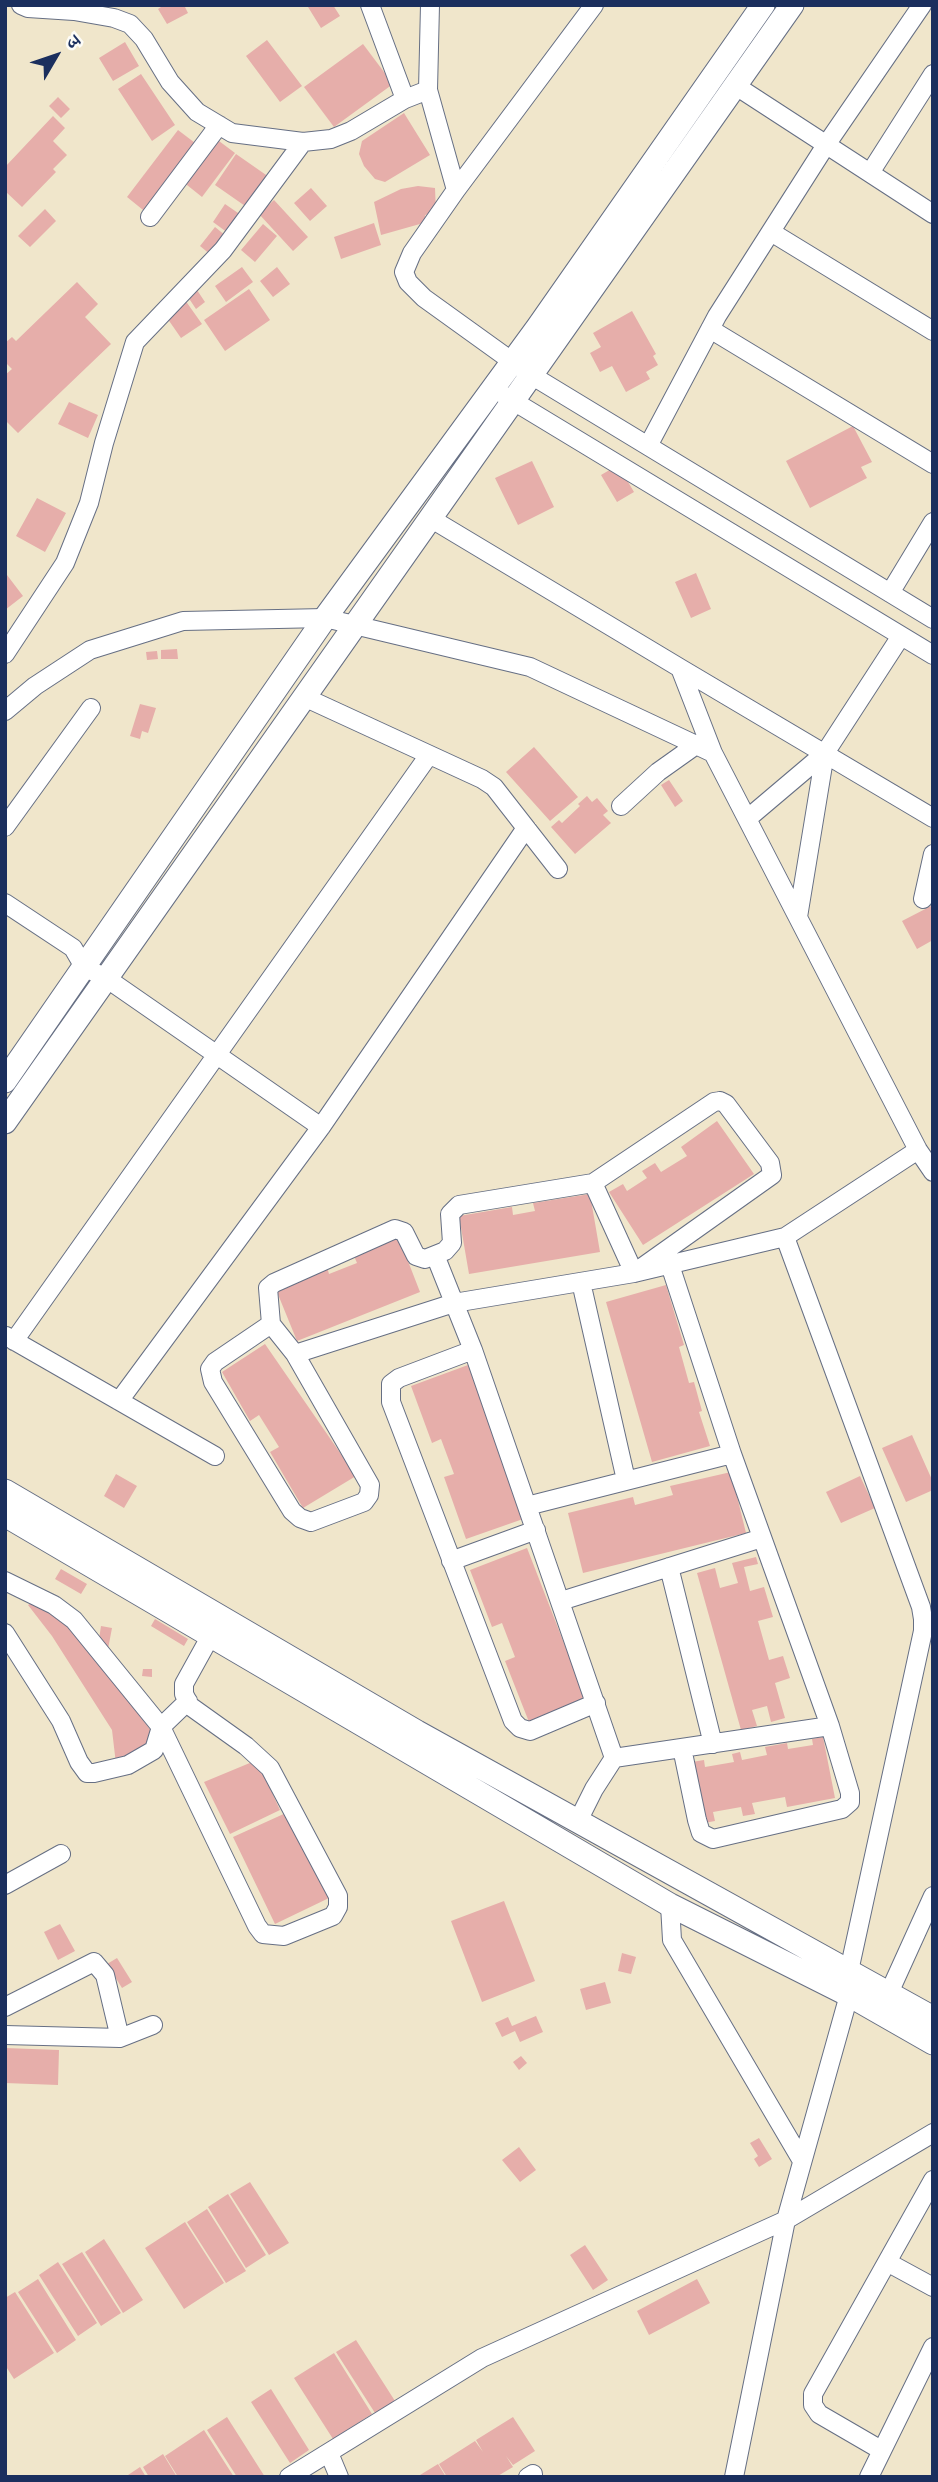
<!DOCTYPE html>
<html>
<head>
<meta charset="utf-8">
<style>
	body { margin:0 }
	#map { position:relative; width:938px; height:2482px; overflow:hidden; background:#f0e6cb; font-family:"IM FELL DW Pica","Noto Serif Devanagari",serif }
	canvas { display:block }
	.frame { position:absolute; inset:0; border:7px solid #1b2f5e; pointer-events:none }
	.north { position:absolute; left:21px; top:21px; width:70px; height:70px; -webkit-text-stroke:5px #fdfcf7; paint-order:stroke; rotate:51deg; font-size:19px; font-weight:700; line-height:28px; text-align:center; color:#1b2f5e }
	.north::after { content:''; display:block; margin:auto; width:24px; height:32px; background:#1b2f5e; clip-path:polygon(50% 0,100% 100%,50% 72%,0 100%) }
</style>
</head>
<body>
<div id="map">
<canvas width="938" height="2482"></canvas>
<div class="frame"></div>
<div class="north">उ</div>
</div>
<script>
const context = document.querySelector('canvas').getContext('2d');
context.lineJoin = 'round';
function fillPath(path, color) {
  context.fillStyle = color;
  context.fill(path, 'evenodd');
}
function poly(rows) {
  const path = new Path2D();
  for (const r of rows) {
    path.moveTo(r[0], r[1]);
    for (let i = 2; i < r.length; i += 2) path.lineTo(r[i], r[i + 1]);
  }
  return path;
}
function trace(path, color, width, dash) {
  context.strokeStyle = color;
  context.lineWidth = width;
  context.lineCap = dash ? 'butt' : 'round';
  context.setLineDash(dash || []);
  context.stroke(path);
}
fillPath(poly([
	[164,5,184,5,188,13,167,24,158,9],
	[310,5,333,5,340,16,321,28,308,7],
	[267,40,302,86,280,102,246,56],
	[125,42,139,66,113,81,99,58],
	[363,44,393,84,334,127,304,87],
	[141,74,175,125,152,141,118,89],
	[58,97,70,109,61,118,49,106],
	[404,113,430,155,385,182,375,179,364,166,359,154,362,141],
	[53,116,65,128,53,141,67,155,53,169,56,172,22,207,5,191,5,167],
	[178,130,199,146,148,214,127,197],
	[215,138,235,153,202,197,182,181],
	[236,154,269,177,248,208,215,185],
	[418,186,435,188,436,213,425,215,427,222,381,235,374,202,401,189],
	[311,188,327,206,310,221,294,203],
	[274,200,308,237,293,251,259,214],
	[225,204,241,215,228,233,213,222],
	[45,209,56,221,30,247,18,236],
	[374,223,381,245,341,259,334,237],
	[263,224,277,236,255,262,241,250],
	[215,227,226,236,211,255,200,246],
	[242,267,253,282,226,302,215,286],
	[277,267,290,284,273,297,260,281],
	[77,282,98,304,85,317,111,344,18,433,5,420,5,375,12,369,5,362,5,343,12,337,16,341],
	[195,287,205,302,196,309,186,294],
	[249,289,270,320,225,351,204,320],
	[185,300,202,324,181,338,165,315],
	[632,311,656,354,653,356,658,365,646,372,650,379,626,392,612,366,600,372,590,353,601,347,593,333],
	[69,402,98,415,88,438,58,424],
	[853,426,872,462,861,467,867,478,810,508,786,461],
	[532,461,554,507,518,525,495,478],
	[618,465,634,492,617,502,601,475],
	[37,498,66,513,45,552,16,536],
	[696,573,711,609,691,618,675,582],
	[7,575,23,596,5,610,5,576],
	[177,649,178,659,161,659,161,650],
	[157,651,158,659,147,660,146,652],
	[140,704,156,708,148,733,142,731,140,739,130,736],
	[534,747,578,797,550,821,506,772],
	[669,780,683,801,675,807,661,785],
	[587,796,592,802,597,798,608,811,603,815,611,823,575,854,551,827,559,820,562,823,580,806,578,804],
	[933,905,933,940,917,949,902,921],
	[717,1121,754,1174,643,1245,609,1192,623,1184,627,1191,647,1178,642,1171,655,1163,661,1172,687,1156,681,1147],
	[590,1194,600,1252,469,1274,459,1216,512,1207,513,1215,535,1211,533,1203],
	[399,1238,420,1292,297,1341,275,1287,327,1267,329,1274,357,1263,354,1256],
	[666,1285,684,1345,679,1347,689,1383,694,1382,702,1411,699,1412,710,1446,652,1462,606,1302],
	[265,1344,356,1476,303,1508,270,1452,279,1447,259,1415,250,1421,222,1372],
	[468,1365,523,1519,466,1539,444,1477,454,1474,441,1439,432,1443,411,1386],
	[912,1435,933,1482,933,1490,906,1502,882,1448],
	[731,1472,746,1533,583,1573,568,1513,633,1497,635,1505,673,1495,670,1486],
	[116,1474,137,1486,124,1508,104,1496],
	[860,1476,875,1508,841,1523,826,1492],
	[527,1548,586,1700,529,1722,505,1661,515,1657,502,1623,492,1627,470,1570],
	[756,1557,758,1564,744,1567,750,1591,764,1587,773,1617,758,1621,769,1660,783,1656,790,1678,775,1683,785,1718,771,1722,767,1706,752,1710,757,1726,741,1730,697,1573,715,1568,720,1588,738,1583,732,1563],
	[61,1569,87,1584,81,1594,55,1579],
	[36,1600,63,1612,152,1732,152,1745,116,1764,112,1730,52,1636,28,1605],
	[155,1619,188,1639,184,1646,151,1626],
	[101,1626,112,1628,108,1649,98,1646],
	[143,1669,152,1669,152,1677,142,1676],
	[823,1737,835,1798,787,1807,785,1797,752,1803,755,1814,743,1816,741,1807,713,1812,715,1821,704,1823,692,1762,704,1760,705,1767,734,1762,732,1754,740,1752,742,1760,767,1755,765,1747,787,1743,788,1749,813,1745,812,1739],
	[257,1760,280,1810,230,1834,204,1782],
	[288,1812,329,1898,275,1924,233,1837],
	[504,1901,535,1981,482,2002,451,1921],
	[60,1924,75,1951,58,1960,44,1932],
	[622,1953,636,1957,631,1974,618,1971],
	[117,1958,132,1982,122,1988,107,1964],
	[605,1982,611,2003,586,2010,580,1989],
	[536,2016,543,2032,520,2042,515,2031,502,2037,495,2023,508,2017,512,2026],
	[5,2048,59,2050,58,2085,5,2083],
	[521,2056,527,2063,519,2070,513,2062],
	[759,2138,772,2159,759,2167,754,2159,758,2156,750,2143],
	[519,2147,536,2170,520,2182,502,2160],
	[250,2182,289,2243,269,2255,230,2194],
	[228,2194,266,2255,246,2268,208,2207],
	[207,2209,246,2271,226,2283,187,2222],
	[185,2222,224,2283,184,2309,145,2248],
	[104,2239,143,2300,123,2313,85,2252],
	[585,2245,608,2280,593,2290,570,2255],
	[82,2252,121,2313,101,2326,62,2264],
	[58,2262,97,2323,78,2336,39,2275],
	[38,2279,76,2340,57,2353,18,2292],
	[697,2279,710,2303,649,2335,637,2311],
	[15,2292,54,2353,14,2379,5,2365,5,2298],
	[356,2340,395,2401,375,2413,336,2352],
	[334,2353,372,2414,333,2439,294,2378],
	[271,2389,309,2450,290,2463,251,2402],
	[227,2417,265,2477,237,2477,207,2430],
	[513,2417,535,2451,513,2465,506,2456,513,2467,496,2477,447,2477,439,2464,475,2441,483,2452,476,2440],
	[204,2430,234,2477,178,2477,165,2456],
	[163,2454,177,2477,149,2477,143,2467],
	[438,2464,446,2477,422,2477,420,2475],
	[140,2467,146,2477,125,2477]
]), '#e6aeaa');
const minor = poly([
	[21,5,28,8,74,11,114,18,130,24,144,39,170,82,197,112,232,133,303,142,331,139,351,131,405,99,428,90],
	[370,5,405,99],
	[430,5,428,90,456,190,412,253,404,272,408,282,424,298,531,375,933,619],
	[736,86,933,214],
	[870,173,933,74],
	[456,190,594,5],
	[150,217,219,125],
	[771,232,933,331],
	[710,329,933,464],
	[505,396,933,655],
	[648,446,717,316,826,145,922,5],
	[430,518,680,668,713,753,918,1150,933,1172],
	[890,593,933,522],
	[5,654,65,563,89,503,104,443,135,342,223,250,303,142],
	[680,668,933,818],
	[304,697,482,779,494,787,558,869],
	[5,711,35,686,90,650,183,621,325,618,530,667,713,753],
	[621,806,658,772,696,745],
	[747,819,825,753],
	[5,827,91,708],
	[923,899,933,854],
	[5,903,73,948,84,967,106,978,321,1127],
	[798,917,825,753,901,636],
	[720,1101,726,1104,770,1163,772,1175,634,1273,593,1183,714,1102,720,1101],
	[593,1183,459,1205,450,1214,452,1243,445,1251,435,1255,473,1350,614,1758],
	[785,1237,921,1607,923,1619,923,1631,849,1971],
	[670,1265,732,1454,830,1726,850,1793,850,1802,842,1809,713,1839,701,1833,697,1820,682,1748],
	[581,1282,626,1480],
	[271,1324,215,1362,210,1369,213,1382,292,1511,300,1518,311,1522,364,1502,369,1495,370,1485,295,1354,271,1324,268,1288,274,1283,395,1229,404,1232,416,1256,425,1259,435,1255],
	[6,1336,215,1456],
	[14,1341,429,755],
	[473,1350,399,1378,391,1384,391,1402,513,1721,520,1728,530,1731,596,1703],
	[295,1354,454,1303,634,1273,785,1237,918,1150],
	[119,1401,321,1127,526,828],
	[527,1506,732,1454],
	[451,1561,536,1530],
	[669,1567,713,1744],
	[5,1581,54,1605,74,1620,161,1727,257,1926,263,1934,284,1936,333,1916,338,1907,338,1896,270,1768,246,1746,190,1706,184,1694,184,1684,210,1637],
	[561,1601,762,1538],
	[5,1633,61,1721,79,1762,87,1773,94,1773,128,1765,154,1750,161,1727,188,1701],
	[578,1821,594,1789,614,1758,830,1726],
	[5,1885,61,1854],
	[670,1905,672,1940,802,2161],
	[884,2004,933,1896],
	[5,2007,94,1962,105,1975,120,2038],
	[5,2035,120,2038,153,2025],
	[887,2262,933,2287],
	[881,2450,819,2414,813,2405,813,2394,933,2180],
	[329,2453,339,2477],
	[289,2477,482,2358,786,2220,933,2133],
	[528,2477,533,2474,533,2477],
	[734,2477,786,2220,849,1995],
	[869,2477,933,2347]
]);
const tertiary = poly([
	[5,1081,325,618,538,327,763,5],
	[5,1122,792,5],
	[5,1491,417,1732,933,2018],
	[5,1515,670,1905,849,1995,933,2043]
]);
trace(minor, '#666f84', 20);
trace(tertiary, '#666f84', 25);
trace(minor, '#fff', 18);
trace(tertiary, '#fff', 23);
</script>
</body>
</html>
